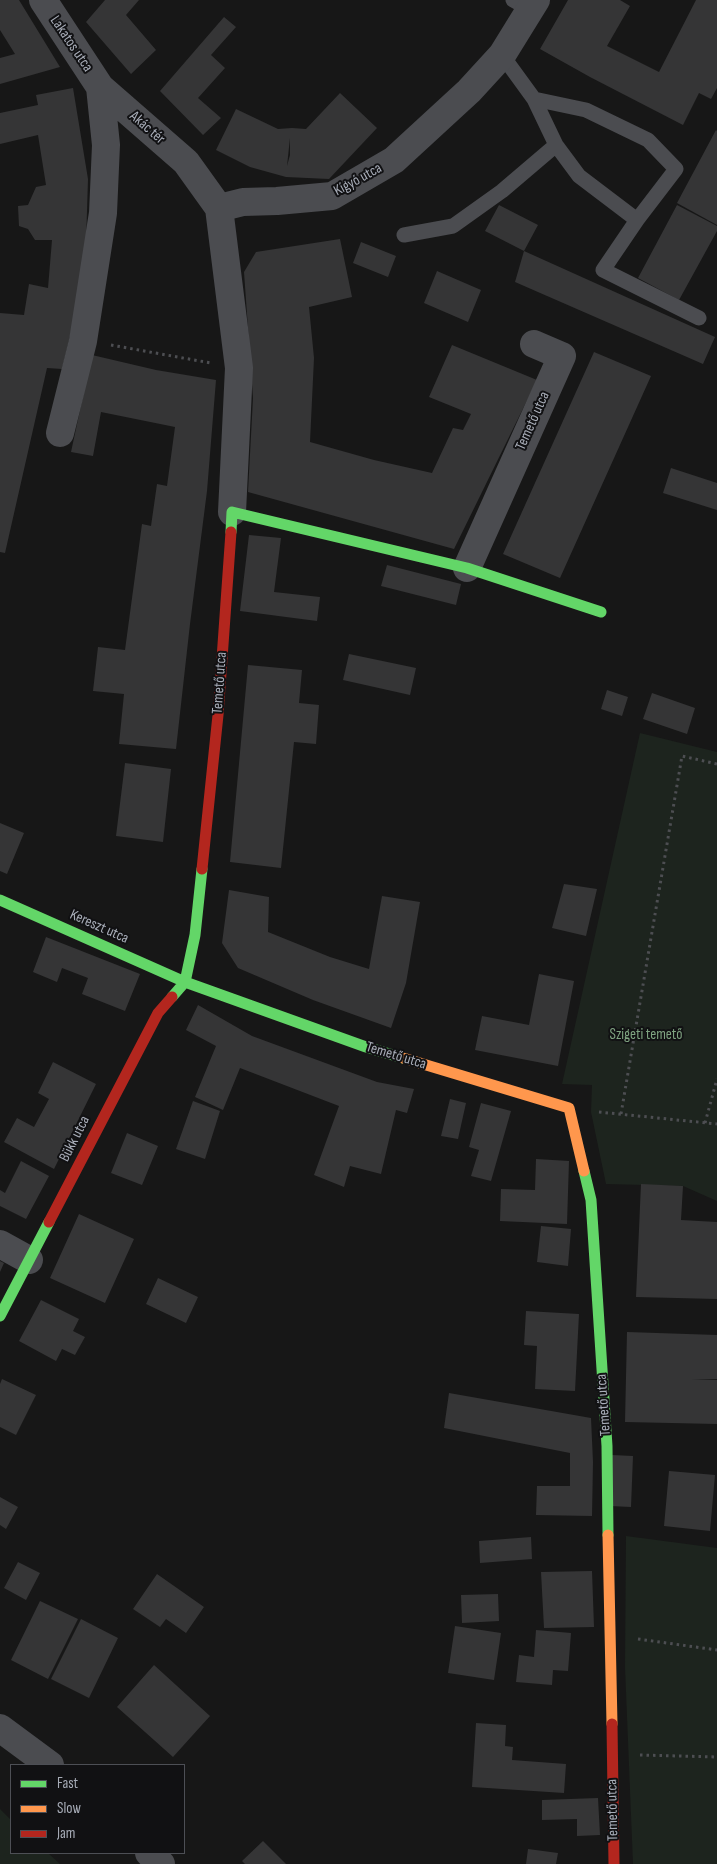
<!DOCTYPE html>
<html>
<head>
<meta charset="utf-8">
<style>
	body { margin:0 }
	#map { position:relative; width:717px; height:1864px; overflow:hidden; background:#171717; font-family:"Sofia Sans Condensed",sans-serif }
	canvas { display:block }
	.legend { position:absolute; left:10px; top:1764px; width:175px; height:90px; box-sizing:border-box; background:#111113; border:1px solid #4d4f55; margin:0; padding:6px 9px; list-style:none; font-size:15px; color:#a8adb8 }
	.legend li { display:flex; align-items:center; gap:10px; height:25px }
	.legend b { width:25px; border:1px solid #4d4f55 }
</style>
</head>
<body>
<div id="map">
<canvas width="717" height="1864"></canvas>
<ul class="legend">
<li><b style="height:6px;background:#63d668"></b>Fast</li>
<li><b style="height:6px;background:#ff974d"></b>Slow</li>
<li><b style="height:6px;background:#b3261e"></b>Jam</li>
</ul>
</div>
<script>
const context = document.querySelector('canvas').getContext('2d');
context.lineJoin = 'round';
function fillPath(path, color) {
  context.fillStyle = color;
  context.fill(path, 'evenodd');
}
function poly(rows) {
  const path = new Path2D();
  for (const r of rows) {
    path.moveTo(r[0], r[1]);
    for (let i = 2; i < r.length; i += 2) path.lineTo(r[i], r[i + 1]);
  }
  return path;
}
function trace(path, color, width, dash) {
  context.strokeStyle = color;
  context.lineWidth = width;
  context.lineCap = dash ? 'butt' : 'round';
  context.setLineDash(dash || []);
  context.stroke(path);
}
function write(font, color, halo, rows, align = 'center') {
  context.font = font + ' "Sofia Sans Condensed",sans-serif';
  context.lineWidth = 4;
  context.setLineDash([]);
  context.textBaseline = 'middle';
  context.strokeStyle = halo;
  context.fillStyle = color;
  for (const [text, x, y, turn = 0] of rows) {
    context.save();
    context.translate(x, y);
    context.rotate((+turn || 0) * Math.PI / 180);
    context.textAlign = isNaN(turn) ? turn : align;
    if (halo) context.strokeText(text, 0, 0);
    context.fillText(text, 0, 0);
    context.restore();
  }
}
fillPath(poly([
	[640,733,717,752,717,1201,683,1186,606,1184,591,1112,592,1085,562,1084],
	[626,1536,717,1548,717,1864,633,1864,625,1667],
	[0,1809,11,1820,11,1853,48,1853,60,1864,0,1864]
]), '#1d241e');
fillPath(poly([
	[0,0,19,0,60,67,0,84,0,58,15,54,0,30],
	[105,0,139,0,126,15,156,50,131,74,86,22],
	[568,0,620,0,630,6,607,46,659,72,696,0,717,0,717,88,711,99,699,93,683,125,590,77,540,49],
	[224,17,236,27,211,55,225,68,198,98,221,118,203,135,160,91],
	[73,88,88,179,86,243,81,291,62,369,47,368,5,553,0,552,0,313,24,315,29,284,48,288,52,240,35,240,28,229,19,226,18,206,28,205,36,187,46,185,38,135,0,144,0,113,38,105,36,95],
	[340,93,377,128,329,179,286,177,250,167,216,150,236,109,278,129,292,128,306,129],
	[290,138,290,155,287,166],
	[716,130,717,131,717,225,677,203],
	[499,205,538,225,524,251,485,231],
	[677,205,717,226,717,231,679,300,638,278],
	[340,239,352,297,309,307,314,358,310,442,374,460,432,473,453,428,463,430,471,414,429,397,452,345,537,380,454,549,248,492,253,398,244,272,256,252],
	[361,242,396,256,388,277,353,263],
	[524,251,715,337,703,364,515,282],
	[437,271,481,290,468,322,424,303],
	[594,352,651,376,560,578,503,554],
	[92,355,156,370,216,380,207,491,190,624,176,749,119,744,124,694,93,691,98,647,125,650,142,524,151,526,157,484,167,486,175,427,101,412,93,456,71,452],
	[671,468,717,483,717,510,663,493],
	[249,535,281,538,274,592,320,597,317,621,240,611],
	[387,565,461,584,456,605,381,586],
	[349,654,416,668,410,695,343,680],
	[248,665,302,670,299,703,319,705,316,744,294,742,281,868,230,862],
	[607,690,628,697,622,716,601,709],
	[652,693,695,708,687,734,643,719],
	[125,763,171,769,163,842,116,836],
	[0,823,24,833,7,874,0,871],
	[564,884,597,889,586,936,552,928],
	[229,890,269,897,268,932,330,957,369,969,382,896,420,902,406,983,391,1028,313,1000,238,968,222,943],
	[46,937,140,974,125,1011,82,994,88,978,62,968,57,982,33,972],
	[539,974,574,981,558,1066,475,1050,482,1016,529,1025],
	[198,1005,252,1036,377,1082,414,1089,407,1113,396,1110,381,1174,350,1166,344,1187,314,1175,339,1106,240,1068,223,1110,195,1097,216,1046,186,1030],
	[53,1062,96,1084,54,1169,4,1142,17,1118,34,1127,49,1099,38,1093],
	[450,1099,466,1103,458,1139,441,1136],
	[193,1101,220,1111,205,1159,176,1149],
	[481,1103,511,1111,491,1181,471,1176,479,1150,469,1147],
	[127,1133,158,1146,142,1185,111,1173],
	[536,1159,569,1161,567,1224,500,1221,501,1189,535,1190],
	[21,1161,49,1176,26,1219,0,1206,0,1190,5,1193],
	[641,1184,683,1186,681,1220,717,1222,717,1299,636,1297],
	[79,1214,134,1239,105,1303,50,1278],
	[541,1226,571,1229,568,1266,537,1262],
	[0,1261,4,1263,0,1272],
	[158,1278,198,1297,186,1323,146,1304],
	[41,1300,79,1319,73,1331,85,1337,75,1355,62,1349,56,1361,19,1341],
	[526,1311,579,1314,575,1391,535,1389,537,1346,524,1345],
	[627,1332,717,1335,717,1379,692,1379,717,1380,717,1424,625,1422],
	[2,1379,36,1395,16,1435,0,1427,0,1384],
	[449,1393,591,1418,593,1462,592,1516,536,1515,537,1486,570,1486,570,1453,444,1428],
	[612,1455,633,1456,631,1507,610,1506],
	[669,1471,715,1475,710,1531,664,1526],
	[0,1497,18,1507,6,1529,0,1525],
	[531,1537,532,1559,480,1563,479,1541],
	[18,1562,40,1573,26,1600,4,1588],
	[592,1571,594,1627,544,1628,541,1572],
	[157,1574,204,1607,186,1633,166,1619,160,1627,133,1609],
	[498,1594,499,1621,462,1623,461,1595],
	[40,1601,78,1619,48,1679,11,1660],
	[81,1619,118,1638,89,1698,51,1679],
	[455,1626,501,1633,494,1680,448,1673],
	[536,1630,571,1633,568,1671,553,1670,552,1685,516,1682,519,1655,534,1657],
	[154,1665,210,1716,173,1757,117,1707],
	[476,1723,506,1725,505,1746,513,1747,512,1760,566,1764,564,1793,472,1787],
	[598,1798,600,1835,577,1836,577,1819,542,1820,542,1800],
	[263,1841,286,1864,245,1864,242,1861],
	[528,1849,558,1853,556,1864,526,1864]
]), '#353536');
trace(poly([
	[111,345,211,363],
	[599,1112,717,1124],
	[621,1114,682,756,717,764],
	[705,1123,717,1079],
	[638,1639,717,1650],
	[640,1755,717,1757]
]), '#4d4e52', 3, [2.5, 4]);
trace(poly([
	[513,0,531,10],
	[502,55,534,99,586,110,648,140,676,169,637,220,579,176,556,145,534,99],
	[637,220,603,270,699,318],
	[404,235,453,226,502,191,556,145]
]), '#4b4c50', 15);
trace(poly([
	[43,0,100,87,186,162,219,208,239,368,232,512],
	[219,208,243,202,277,201,332,196,394,160,469,91,502,55,536,0],
	[60,433,83,341,103,213,106,145,100,87],
	[467,568,562,356,534,344],
	[0,1244,29,1260],
	[0,1728,50,1765],
	[149,1853,161,1864]
]), '#4b4c50', 28);
trace(poly([
	[231,532,232,512,467,568,601,612],
	[202,869,195,935,185,982,366,1047,403,1058],
	[0,900,185,982,172,997],
	[584,1171,591,1200,607,1446,608,1535],
	[0,1316,49,1222]
]), '#63d668', 11);
trace(poly([
	[403,1058,569,1108,584,1171],
	[608,1535,612,1724]
]), '#ff974d', 11);
trace(poly([
	[202,869,218,715,231,532],
	[49,1222,158,1013,172,997],
	[612,1724,614,1864]
]), '#b3261e', 11);
write('15px', '#a8adb8', '#111113', [
	["Lakatos utca",71,44,56],
	["Akác tér",147,128,41],
	["Kígyó utca",358,180,-29],
	["Temető utca",533,421,-66],
	["Temető utca",220,683,-86],
	["Kereszt utca",99,927,24],
	["Temető utca",396,1056,17],
	["Bükk utca",75,1139,-63],
	["Temető utca",604,1405,-94],
	["Temető utca",613,1810,-91]
]);
write('15px', '#7fa381', '#111113', [
	["Szigeti temető",646,1035]
]);
</script>
</body>
</html>
